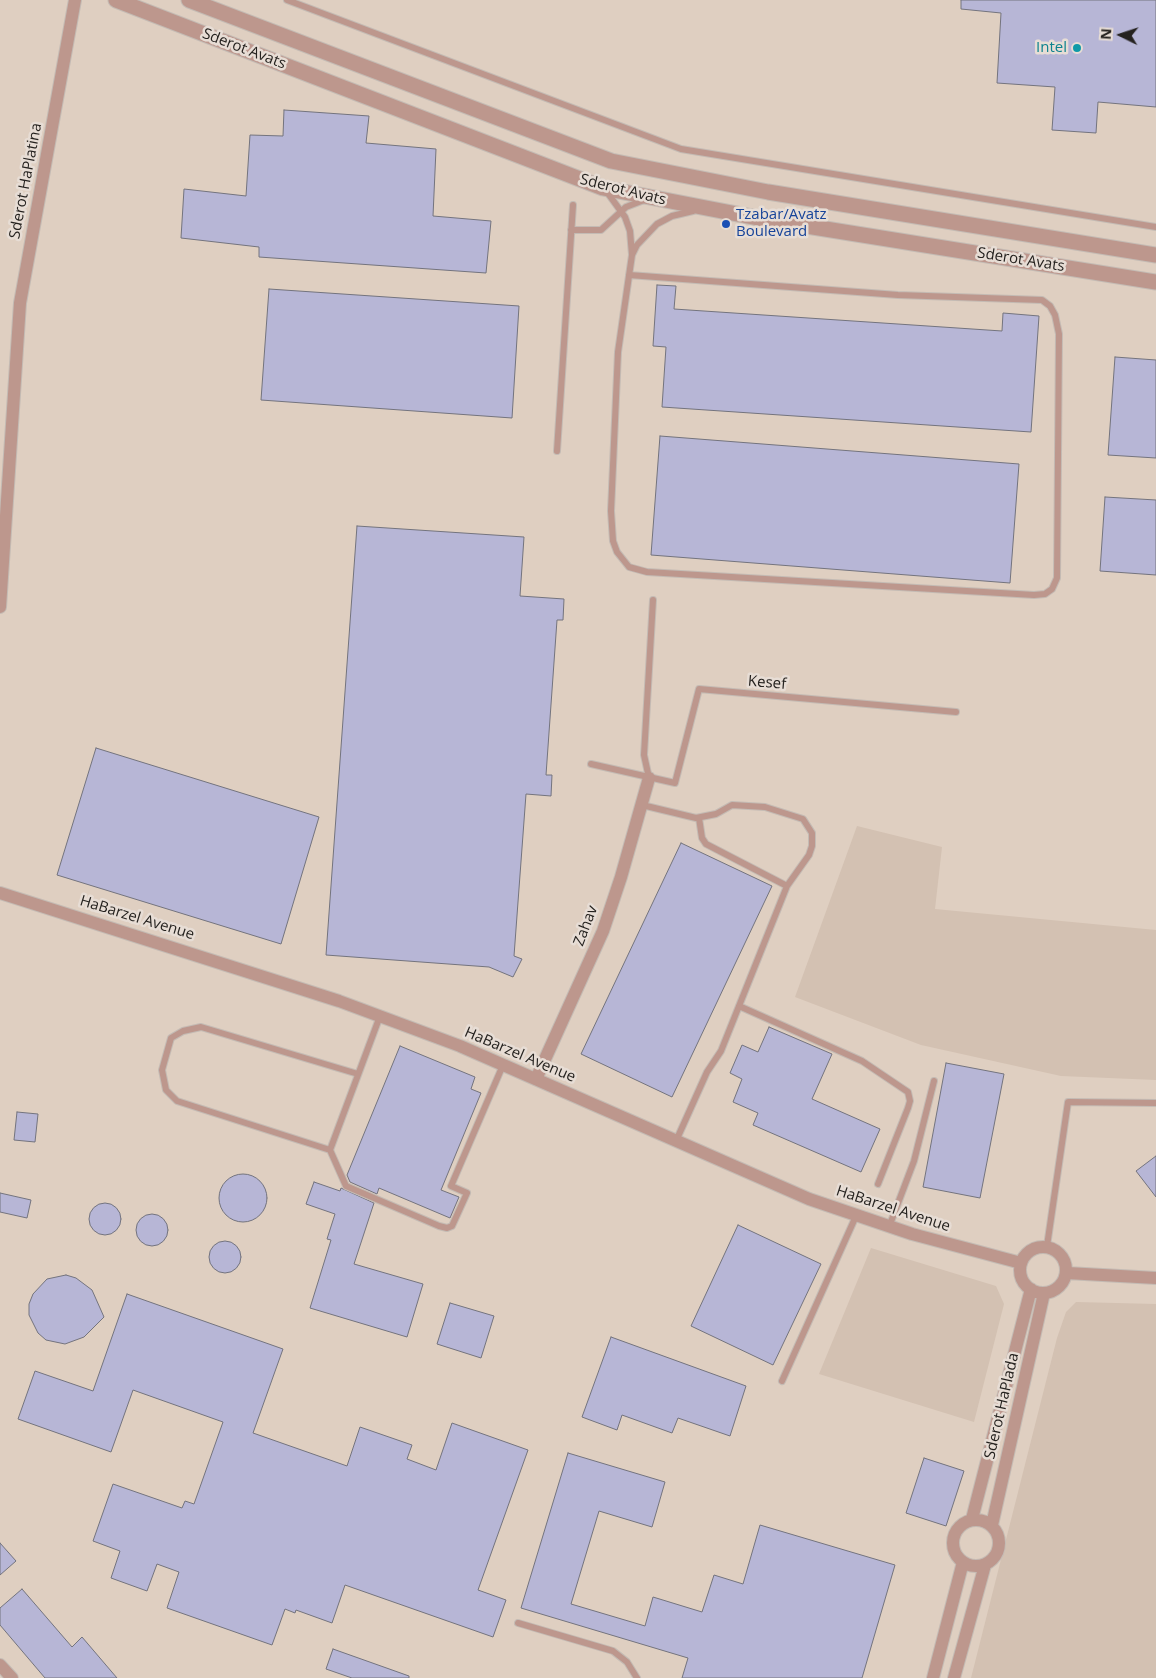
<!DOCTYPE html>
<html>
<head>
<meta charset="utf-8">
<style>
	body { margin:0 }
	#map { position:relative; width:1156px; height:1678px; overflow:hidden; background:#e7ddd5; font-family:"Open Sans",sans-serif }
	canvas { display:block }
	.north { position:absolute; left:1096px; top:10px; width:50px; height:50px; -webkit-text-stroke:4px #e7ddd5; paint-order:stroke; rotate:274deg; font-size:14px; font-weight:700; line-height:20px; text-align:center; color:#25221f }
	.north::after { content:''; display:block; margin:auto; width:18px; height:22px; background:#25221f; clip-path:polygon(50% 0,100% 100%,50% 72%,0 100%) }
</style>
</head>
<body>
<div id="map">
<canvas width="1156" height="1678"></canvas>
<div class="north">N</div>
</div>
<script>
const context = document.querySelector('canvas').getContext('2d');
context.lineJoin = 'round';
function fillPath(path, color) {
  context.fillStyle = color;
  context.fill(path, 'evenodd');
}
function poly(rows) {
  const path = new Path2D();
  for (const r of rows) {
    if (r.length === 3) {
      path.moveTo(r[0] + r[2], r[1]);
      path.arc(r[0], r[1], r[2], 0, 2 * Math.PI);
      continue;
    }
    path.moveTo(r[0], r[1]);
    for (let i = 2; i < r.length; i += 2) path.lineTo(r[i], r[i + 1]);
  }
  return path;
}
function trace(path, color, width, dash) {
  context.strokeStyle = color;
  context.lineWidth = width;
  context.lineCap = dash ? 'butt' : 'round';
  context.setLineDash(dash || []);
  context.stroke(path);
}
function write(font, color, halo, rows, align = 'center') {
  context.font = font + ' "Open Sans",sans-serif';
  context.lineWidth = 5;
  context.setLineDash([]);
  context.textBaseline = 'middle';
  context.strokeStyle = halo;
  context.fillStyle = color;
  for (const [text, x, y, turn = 0] of rows) {
    context.save();
    context.translate(x, y);
    context.rotate((+turn || 0) * Math.PI / 180);
    context.textAlign = isNaN(turn) ? turn : align;
    if (halo) context.strokeText(text, 0, 0);
    context.fillText(text, 0, 0);
    context.restore();
  }
}
fillPath(poly([
	[0,0,1156,0,1156,1678,0,1678]
]), '#dfcfc1');
fillPath(poly([
	[857,826,942,847,935,909,1156,930,1156,1080,1061,1076,921,1045,795,997],
	[871,1248,996,1286,1004,1304,974,1422,819,1374],
	[1076,1302,1156,1304,1156,1678,971,1678,1057,1338,1066,1312]
]), '#d3c1b2');
const building = poly([
	[961,0,1156,0,1156,107,1098,102,1096,133,1052,130,1055,87,997,83,1001,13,961,9,961,0],
	[284,110,369,116,366,143,436,149,433,216,491,221,486,273,259,257,259,247,181,238,184,189,246,196,250,135,283,136,284,110],
	[657,285,676,286,674,309,1002,331,1003,313,1039,316,1031,432,662,407,666,347,653,346,657,285],
	[269,289,519,306,512,418,261,400,269,289],
	[1115,357,1156,360,1156,458,1108,455,1115,357],
	[660,436,1019,464,1010,583,651,555,660,436],
	[1105,497,1156,500,1156,575,1100,571,1105,497],
	[357,526,524,537,520,596,564,599,563,620,557,620,546,775,552,775,551,796,526,794,514,956,522,959,513,977,489,967,326,955,357,526],
	[96,748,319,817,281,944,57,875,96,748],
	[681,843,772,886,672,1097,581,1054,681,843],
	[769,1027,832,1054,812,1099,880,1129,861,1172,753,1125,758,1113,733,1102,742,1079,730,1073,742,1045,758,1052,769,1027],
	[400,1046,475,1077,471,1089,481,1093,441,1190,459,1197,450,1218,379,1188,377,1194,350,1182,347,1175,400,1046],
	[946,1063,1004,1074,980,1198,923,1187,946,1063],
	[17,1112,38,1114,35,1142,14,1140,17,1112],
	[1156,1156,1156,1197,1136,1171,1156,1156],
	[243,1198,24],
	[314,1182,340,1191,341,1188,374,1203,354,1264,423,1284,407,1337,310,1308,331,1240,327,1239,335,1214,306,1204,314,1182],
	[0,1193,31,1200,27,1218,0,1212,0,1193],
	[105,1219,16],
	[152,1230,16],
	[738,1225,821,1264,773,1365,691,1326,738,1225],
	[225,1257,16],
	[66,1275,76,1278,92,1290,104,1317,84,1337,65,1344,46,1340,38,1333,29,1315,29,1304,33,1294,47,1279,66,1275],
	[127,1294,283,1349,253,1433,347,1466,360,1427,412,1445,407,1459,436,1470,452,1423,528,1450,478,1590,506,1600,493,1637,345,1585,332,1623,296,1610,295,1613,285,1609,272,1645,167,1608,179,1572,157,1564,147,1591,111,1578,120,1551,93,1541,113,1484,182,1508,185,1501,194,1504,223,1422,133,1390,111,1452,18,1419,35,1371,93,1391,127,1294],
	[450,1303,494,1316,481,1358,437,1344,450,1303],
	[611,1337,746,1386,730,1436,678,1418,672,1433,622,1415,617,1430,582,1417,611,1337],
	[568,1453,665,1482,652,1527,599,1511,571,1604,645,1626,653,1597,702,1612,714,1575,743,1584,760,1525,895,1565,862,1678,682,1678,688,1658,521,1608,568,1453],
	[924,1458,964,1471,946,1526,906,1513,924,1458],
	[0,1543,16,1561,0,1575,0,1543],
	[22,1589,72,1647,82,1637,117,1678,45,1678,0,1625,0,1608,22,1589],
	[333,1649,409,1676,409,1678,352,1678,326,1669,333,1649]
]);
fillPath(building, '#b7b6d6');
trace(building, '#74747e', 1);
const service = poly([
	[287,0,681,149,1156,227],
	[607,192,625,217,630,231,632,255,637,245,657,224,672,216,693,211],
	[571,230,601,230,626,207,644,200],
	[629,275,898,295,1042,300,1050,306,1055,315,1059,334,1057,578,1052,589,1045,594,1034,595,647,572,629,567,617,552,613,541,611,511,618,352,632,255],
	[557,451,573,205],
	[591,764,675,783,699,689,956,712],
	[649,778,644,755,653,600],
	[642,805,696,818,716,814,732,805,765,807,803,819,812,833,812,846,809,855,787,886,721,1051,707,1072,676,1141],
	[699,818,702,838,706,844,787,886],
	[739,1006,862,1061,908,1092,910,1101,908,1108,878,1184],
	[358,1074,201,1027,183,1031,171,1038,162,1070,166,1090,177,1101,330,1150,380,1016],
	[330,1150,346,1186,439,1226,447,1228,452,1226,467,1193,451,1186,503,1065],
	[889,1227,914,1161,934,1081],
	[1047,1246,1068,1102,1156,1103],
	[782,1381,856,1216],
	[518,1623,613,1651,627,1662,637,1678]
]);
const minor = poly([
	[0,607,20,303,75,0],
	[0,893,339,1001,460,1046,809,1199,912,1234,1021,1263],
	[536,1079,603,931,621,877,649,778],
	[1043,1270,23],
	[1067,1273,1156,1278],
	[972,1519,1031,1289],
	[976,1543,23],
	[992,1525,1044,1293],
	[0,1665,12,1678],
	[933,1678,963,1562],
	[954,1678,985,1565]
]);
const tertiary = poly([
	[116,0,603,188,763,219,1156,282],
	[189,0,611,161,768,192,1156,255]
]);
trace(service, '#c4bbb4', 8);
trace(minor, '#c4bbb4', 14);
trace(tertiary, '#c4bbb4', 17);
trace(service, '#bd978d', 6);
trace(minor, '#bd978d', 12);
trace(tertiary, '#bd978d', 15);
for (const [x, y, r, color] of [
	[1077,48,5,"#0f9aa8"],
	[726,224,5,"#1a4fb4"]
]) {
  const dot = new Path2D();
  dot.arc(x, y, r, 0, 2 * Math.PI);
  context.fillStyle = color;
  context.fill(dot);
  trace(dot, '#e7ddd5', 2);
}
write('15px', '#0d838f', '#e7ddd5', [
	["Intel",1067,48]
], 'right');
write('15px', '#25221f', '#e7ddd5', [
	["Sderot Avats",244,49,21],
	["Sderot HaPlatina",26,181,-79],
	["Sderot Avats",623,190,14],
	["Sderot Avats",1021,260,9],
	["Kesef",767,683,5],
	["HaBarzel Avenue",137,918,17],
	["Zahav",586,926,-69],
	["HaBarzel Avenue",520,1055,23],
	["HaBarzel Avenue",893,1209,18],
	["Sderot HaPlada",1002,1406,-77]
]);
write('15px', '#164399', '#e7ddd5', [
	["Tzabar/Avatz",736,215],
	["Boulevard",736,232]
], 'left');
</script>
</body>
</html>
